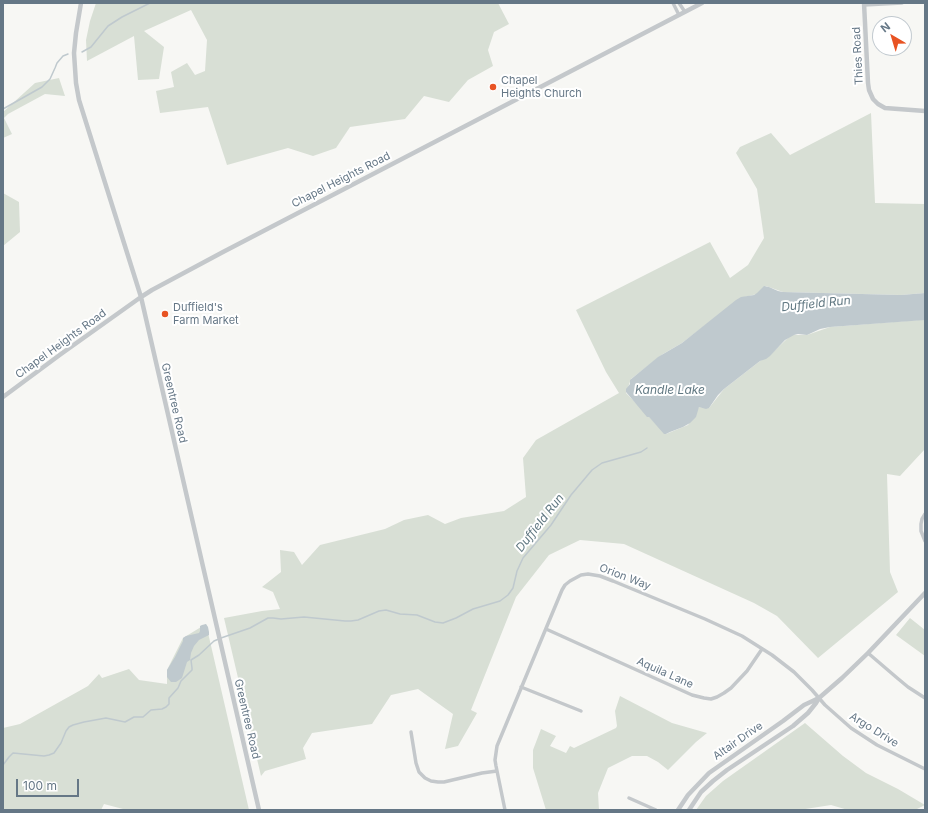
<!DOCTYPE html>
<html>
<head>
<meta charset="utf-8">
<style>
	body { margin:0 }
	#map { position:relative; width:928px; height:813px; overflow:hidden; background:#f7f7f4; font-family:Inter,sans-serif }
	canvas { display:block }
	.frame { position:absolute; inset:0; border:4px solid #657786; pointer-events:none }
	.north { position:absolute; left:872px; top:16px; width:40px; height:40px; box-sizing:border-box; background:#fff; border:1px solid #c1c9cf; border-radius:50%; rotate:322deg; font-size:11px; font-weight:700; line-height:16px; text-align:center; color:#657786 }
	.north::after { content:''; display:block; margin:auto; width:14px; height:18px; background:#e85323; clip-path:polygon(50% 0,100% 100%,50% 72%,0 100%) }
	.scale { position:absolute; left:16px; top:779px; width:63px; height:18px; box-sizing:border-box; border:2px solid #657786; border-top:0; padding-left:5px; font-size:12px; line-height:14px; white-space:nowrap; color:#657786; -webkit-text-stroke:3px #fff; paint-order:stroke }
</style>
</head>
<body>
<div id="map">
<canvas width="928" height="813"></canvas>
<div class="frame"></div>
<div class="north">N</div>
<div class="scale">100 m</div>
</div>
<script>
const context = document.querySelector('canvas').getContext('2d');
context.lineJoin = 'round';
function fillPath(path, color) {
  context.fillStyle = color;
  context.fill(path, 'evenodd');
}
function poly(rows) {
  const path = new Path2D();
  for (const r of rows) {
    path.moveTo(r[0], r[1]);
    for (let i = 2; i < r.length; i += 2) path.lineTo(r[i], r[i + 1]);
  }
  return path;
}
function trace(path, color, width, dash) {
  context.strokeStyle = color;
  context.lineWidth = width;
  context.lineCap = dash ? 'butt' : 'round';
  context.setLineDash(dash || []);
  context.stroke(path);
}
function write(font, color, halo, rows, align = 'center') {
  context.font = font + ' Inter,sans-serif';
  context.lineWidth = 4;
  context.setLineDash([]);
  context.textBaseline = 'middle';
  context.strokeStyle = halo;
  context.fillStyle = color;
  for (const [text, x, y, turn = 0] of rows) {
    context.save();
    context.translate(x, y);
    context.rotate((+turn || 0) * Math.PI / 180);
    context.textAlign = isNaN(turn) ? turn : align;
    if (halo) context.strokeText(text, 0, 0);
    context.fillText(text, 0, 0);
    context.restore();
  }
}
fillPath(poly([
	[96,3,498,3,509,24,494,32,488,50,493,66,468,80,449,102,424,96,405,119,350,127,336,148,313,156,288,148,227,165,208,107,160,113,156,91,174,87,171,72,187,63,195,75,205,71,207,40,191,10,144,31,164,47,159,79,138,80,134,36,87,61,86,40,90,21],
	[59,78,65,96,45,94,8,114,4,118,12,134,3,138,3,112,35,83],
	[871,113,875,203,925,204,925,293,901,295,783,292,766,286,757,294,741,298,682,343,663,354,631,379,626,393,658,426,666,434,688,425,699,407,709,408,724,389,760,361,770,355,791,335,807,335,830,327,919,320,925,320,925,449,900,476,887,474,890,572,898,592,818,658,777,616,754,603,624,544,580,540,549,555,516,597,471,710,477,713,458,746,445,749,453,714,418,689,391,695,372,724,312,733,303,748,306,759,265,771,261,776,224,618,262,611,280,609,273,592,262,587,281,572,280,550,294,552,302,565,320,545,385,529,404,520,428,515,445,524,461,518,504,511,526,497,523,458,536,440,619,393,606,372,576,310,710,242,730,278,748,265,764,238,757,189,736,153,740,147,771,133,790,155],
	[3,193,19,202,20,232,3,246],
	[910,618,925,630,925,656,896,635],
	[206,624,249,810,124,810,123,809,104,804,101,810,3,810,3,728,20,724,88,686,99,674,102,678,129,669,139,680,167,684,167,670,183,638],
	[620,696,672,723,707,733,696,742,668,770,658,762,647,756,632,756,608,768,598,793,599,810,546,810,533,768,533,750,541,729,556,736,550,746,566,753,570,746,574,748,616,728,617,726,615,711],
	[805,723,843,756,866,773,898,789,925,805,915,810,848,810,831,805,799,810,696,810,706,796,723,781]
]), '#d8dfd5');
fillPath(poly([
	[764,286,769,287,778,291,783,292,901,295,925,293,925,320,830,327,820,329,807,335,798,334,794,335,785,340,770,356,766,359,760,361,724,389,718,395,709,408,706,409,699,407,696,417,690,423,683,427,670,432,666,434,664,434,649,417,647,417,626,392,626,389,630,384,630,380,658,357,682,343,736,300,741,297,754,295,757,293],
	[206,624,208,627,209,632,209,635,199,640,194,646,191,653,190,660,187,662,182,678,176,682,171,682,167,677,167,670,175,657,183,641,183,638,186,636,199,633,200,631,200,626,202,625]
]), '#bfc9ce');
trace(poly([
	[82,52,91,47,108,26,122,17,150,3],
	[3,109,42,87,50,79,55,68,57,63,63,56,68,54],
	[3,765,9,757,13,753,44,756,49,755,54,753,61,743,66,731,69,727,73,725,84,722,106,718,125,722,134,717,143,717,151,710,162,709,166,707,169,704,169,698,178,688,181,681,192,670,192,668,191,660,199,655,214,641,221,638,250,628,268,618,273,618,281,619,304,617,345,621,351,621,358,620,379,611,386,610,400,614,417,615,435,622,443,623,456,618,473,609,500,601,508,595,513,588,517,571,523,558,551,525,571,495,592,470,602,463,641,452,647,448]
]), '#bfc9ce', 1.5);
trace(poly([
	[673,3,679,15],
	[679,3,685,12],
	[864,5,902,3],
	[925,514,922,519,921,524,921,531,925,541],
	[546,629,692,695,704,698,711,699,717,697,724,693,731,688,747,671,762,649],
	[868,653,896,677,908,687,925,698],
	[521,687,581,711],
	[411,732,416,763,419,772,425,778,431,781,438,782,444,782,482,773,497,771],
	[629,798,656,810],
	[505,810,496,766,495,760,497,746,562,590,565,585,570,581,581,575,588,574,600,576,613,581,705,619,742,636,772,655,794,672,812,690,825,705,851,728,877,745,925,769]
]), '#c4c8cb', 3.5);
trace(poly([
	[81,3,76,33,74,53,76,83,79,100,141,297,259,810],
	[864,3,868,83,869,90,873,99,878,104,885,108,925,111],
	[3,397,61,354,141,297,152,290,223,252,702,3],
	[678,810,688,795,709,773,783,721,804,705,819,698],
	[689,810,701,792,713,781,727,770,793,726,808,713,816,703,819,698,842,678,868,653,925,593]
]), '#c4c8cb', 4.5);
for (const [x, y, r, color] of [
	[493,87,4,"#e85323"],
	[165,314,4,"#e85323"]
]) {
  const dot = new Path2D();
  dot.arc(x, y, r, 0, 2 * Math.PI);
  context.fillStyle = color;
  context.fill(dot);
  trace(dot, '#fff', 1.5);
}
write('11px', '#657786', '#fff', [
	["Thies Road",858,56,-93],
	["Chapel Heights Road",341,180,-27],
	["Chapel Heights Road",61,344,-36],
	["Greentree Road",174,403,77],
	["Orion Way",625,577,21],
	["Aquila Lane",665,673,24],
	["Greentree Road",247,719,77],
	["Argo Drive",874,730,32],
	["Altair Drive",738,741,-35]
]);
write('11px', '#657786', '#fff', [
	["Chapel",501,81],
	["Heights Church",501,94],
	["Duffield's",173,308],
	["Farm Market",173,321]
], 'left');
write('italic 12px', '#617882', '#fff', [
	["Duffield Run",816,304,-6],
	["Kandle Lake",670,390],
	["Duffield Run",540,523,-52]
]);
</script>
</body>
</html>
